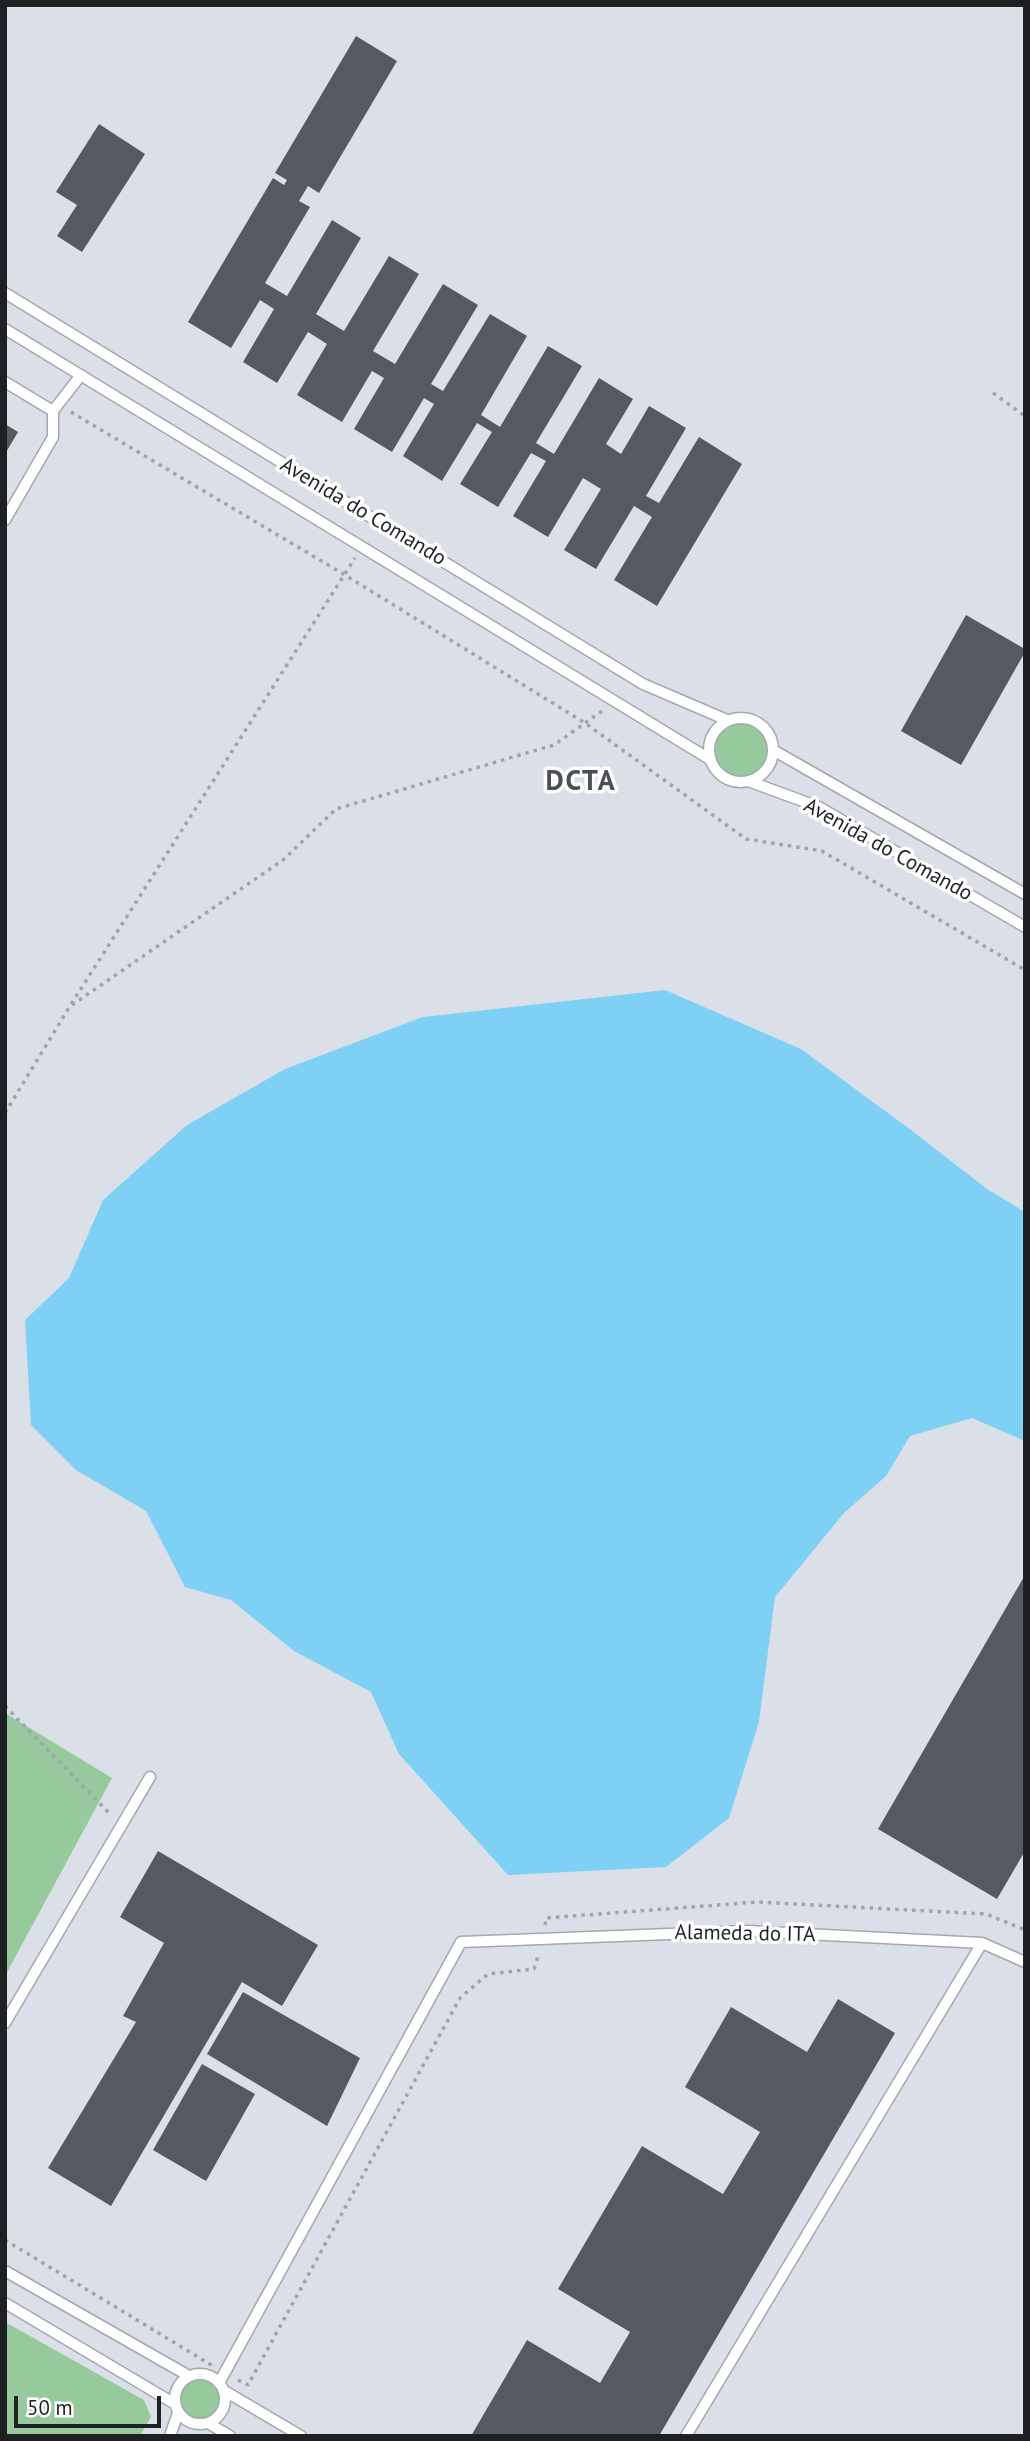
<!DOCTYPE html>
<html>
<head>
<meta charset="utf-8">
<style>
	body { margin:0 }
	#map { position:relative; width:1030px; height:2441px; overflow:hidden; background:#dbe0e8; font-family:"PT Sans",sans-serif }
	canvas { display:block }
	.frame { position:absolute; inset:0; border:7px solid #1e2023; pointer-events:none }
	.scale { position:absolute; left:14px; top:2396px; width:147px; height:32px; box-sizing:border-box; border:4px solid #1e2023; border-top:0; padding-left:9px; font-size:21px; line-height:24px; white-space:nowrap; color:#1e2023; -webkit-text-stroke:5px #fff; paint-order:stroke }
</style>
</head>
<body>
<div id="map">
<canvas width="1030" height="2441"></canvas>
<div class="frame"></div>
<div class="scale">50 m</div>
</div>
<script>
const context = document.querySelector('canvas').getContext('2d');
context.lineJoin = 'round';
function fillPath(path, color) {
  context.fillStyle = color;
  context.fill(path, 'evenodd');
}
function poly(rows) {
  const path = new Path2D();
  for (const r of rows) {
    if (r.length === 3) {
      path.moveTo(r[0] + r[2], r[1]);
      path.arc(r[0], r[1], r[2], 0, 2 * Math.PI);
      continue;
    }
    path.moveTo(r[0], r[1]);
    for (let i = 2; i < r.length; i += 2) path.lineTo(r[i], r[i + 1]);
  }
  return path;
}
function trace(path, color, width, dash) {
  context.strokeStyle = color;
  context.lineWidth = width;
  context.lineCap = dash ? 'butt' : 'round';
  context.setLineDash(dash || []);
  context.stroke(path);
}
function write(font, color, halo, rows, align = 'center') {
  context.font = font + ' "PT Sans",sans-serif';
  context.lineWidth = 7;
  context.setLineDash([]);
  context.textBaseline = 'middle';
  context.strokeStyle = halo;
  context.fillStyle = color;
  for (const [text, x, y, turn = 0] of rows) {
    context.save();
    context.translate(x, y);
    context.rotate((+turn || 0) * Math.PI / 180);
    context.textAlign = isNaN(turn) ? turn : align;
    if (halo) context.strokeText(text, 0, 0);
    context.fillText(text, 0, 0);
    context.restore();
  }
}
fillPath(poly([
	[741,750,28],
	[5,1713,112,1778,5,1976],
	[5,2322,144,2400,151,2417,140,2436,5,2436],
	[200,2399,19]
]), '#96ca9d');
fillPath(poly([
	[665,990,801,1049,911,1130,987,1189,1025,1212,1025,1441,972,1418,910,1436,886,1476,844,1513,775,1597,759,1722,729,1818,666,1867,508,1875,399,1754,371,1692,294,1651,231,1600,185,1587,146,1511,76,1470,31,1425,25,1320,69,1278,103,1200,187,1125,285,1069,423,1017]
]), '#7fd0f5');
fillPath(poly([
	[356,36,397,61,319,193,308,186,299,201,310,207,265,283,287,296,332,220,361,238,316,314,344,331,389,256,419,274,373,351,395,364,443,284,478,305,431,384,443,391,490,314,527,336,481,415,500,427,548,346,582,366,536,443,554,454,599,378,633,399,606,444,621,454,649,406,686,428,646,496,659,503,699,437,742,464,657,606,614,580,652,517,634,506,596,569,564,550,601,489,583,478,548,537,513,516,546,461,531,453,498,507,460,484,492,432,477,423,442,481,403,456,434,404,424,398,392,452,354,429,384,378,372,371,342,422,297,395,327,344,308,332,277,383,243,362,274,309,260,300,231,348,188,322,273,178,284,185,287,180,275,173],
	[99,124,145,154,82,252,57,236,77,205,56,192],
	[5,424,18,432,5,454],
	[966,615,1025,649,1025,652,961,765,901,731],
	[1025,1575,1025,1851,997,1899,878,1829],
	[158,1851,318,1945,282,2006,242,1982,111,2206,48,2168,136,2022,123,2016,164,1943,120,1917],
	[243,1992,360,2058,327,2126,207,2054],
	[838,1999,895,2033,659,2436,471,2436,527,2340,600,2383,630,2332,558,2289,642,2146,723,2194,760,2132,685,2087,731,2007,807,2052],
	[202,2064,255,2094,206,2181,153,2150]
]), '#555a61');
const lane = poly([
	[5,293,643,684,727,720],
	[5,329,711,760],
	[5,382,53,411],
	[5,520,53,437,53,411,81,375],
	[741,750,32],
	[773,750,1025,894],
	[748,781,819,807,1025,927],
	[5,2023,150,1777],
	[5,2271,189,2376],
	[5,2303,175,2404],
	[200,2399,25],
	[219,2383,461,1942,747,1931,982,1943,1025,1962],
	[223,2390,301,2436],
	[208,2423,230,2436],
	[170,2436,178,2413],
	[686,2436,982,1943]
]);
trace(lane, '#a3a8af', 13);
trace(poly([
	[993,393,1025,416],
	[71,412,345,575,585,723,746,839,822,851,1025,970],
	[72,1005,283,860,336,809,554,745,602,711],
	[5,1113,70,1006,355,558],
	[5,1706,111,1815],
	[545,1925,546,1918,757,1902,986,1914,1025,1930],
	[5,2240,213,2366],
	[238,2380,248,2385,460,1998,488,1974,534,1969,539,1953]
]), '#9fa4aa', 3.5, [3.5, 5]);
trace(lane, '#fff', 10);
write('21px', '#1e2023', '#fff', [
	["Avenida do Comando",363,512,31],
	["Avenida do Comando",888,850,29],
	["Alameda do ITA",745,1934,1]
]);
context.letterSpacing = '2px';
write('bold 28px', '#4a4e55', '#fff', [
	["DCTA",581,782]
]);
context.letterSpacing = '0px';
</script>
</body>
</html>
